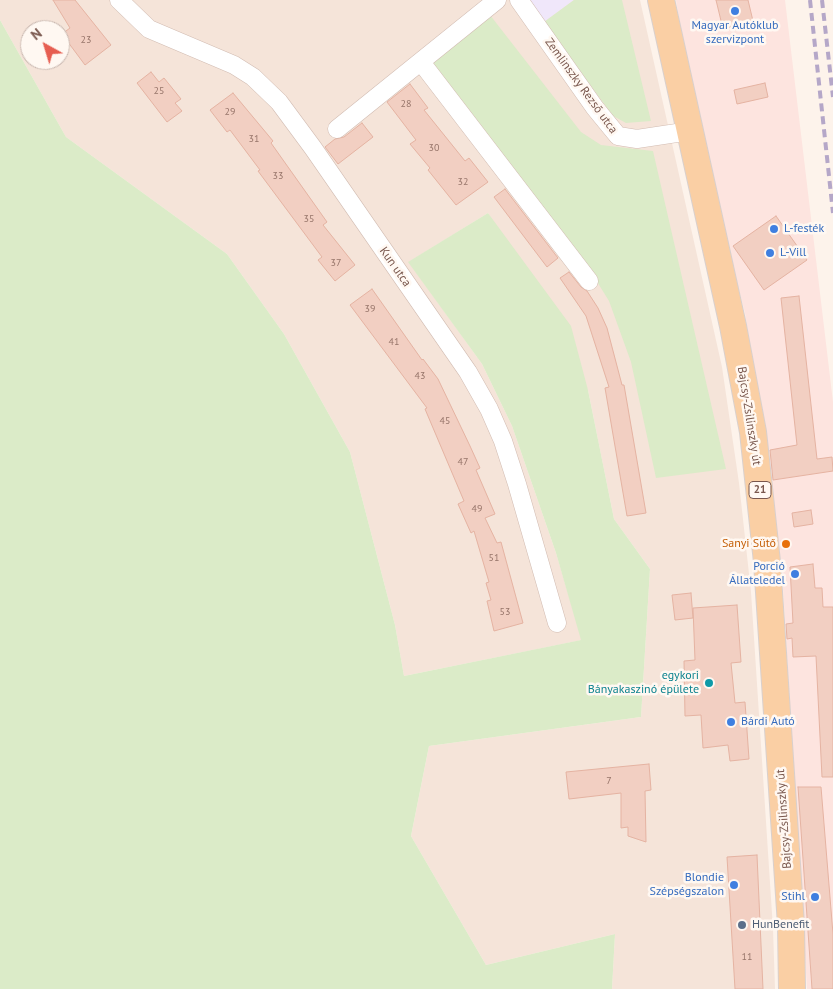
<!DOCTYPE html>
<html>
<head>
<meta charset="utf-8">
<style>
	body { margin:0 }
	#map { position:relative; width:833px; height:989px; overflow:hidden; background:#fdf3eb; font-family:"PT Sans",sans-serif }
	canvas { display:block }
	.north { position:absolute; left:20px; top:20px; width:50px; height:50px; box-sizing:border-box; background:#fff8f2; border:1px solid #c9b8b0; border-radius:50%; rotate:321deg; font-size:14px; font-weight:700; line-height:20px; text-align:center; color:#79574d }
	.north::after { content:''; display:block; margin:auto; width:18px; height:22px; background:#e65e51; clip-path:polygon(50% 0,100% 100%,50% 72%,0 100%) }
</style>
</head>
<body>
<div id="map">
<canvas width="833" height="989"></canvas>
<div class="north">N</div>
</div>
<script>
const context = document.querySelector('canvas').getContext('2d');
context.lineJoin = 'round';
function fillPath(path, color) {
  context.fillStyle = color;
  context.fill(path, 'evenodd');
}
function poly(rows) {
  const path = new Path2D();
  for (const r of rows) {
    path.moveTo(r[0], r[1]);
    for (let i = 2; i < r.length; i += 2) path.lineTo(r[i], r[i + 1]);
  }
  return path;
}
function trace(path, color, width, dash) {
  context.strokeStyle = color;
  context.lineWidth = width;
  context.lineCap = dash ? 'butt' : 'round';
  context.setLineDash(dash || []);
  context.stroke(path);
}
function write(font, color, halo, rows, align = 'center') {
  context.font = font + ' "PT Sans",sans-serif';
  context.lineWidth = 5;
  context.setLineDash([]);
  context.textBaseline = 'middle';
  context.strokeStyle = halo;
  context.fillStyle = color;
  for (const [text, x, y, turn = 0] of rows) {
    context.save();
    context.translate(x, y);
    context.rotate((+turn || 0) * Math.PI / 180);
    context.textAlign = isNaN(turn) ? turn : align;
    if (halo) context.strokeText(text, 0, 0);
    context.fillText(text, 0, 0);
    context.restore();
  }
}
fillPath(poly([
	[0,0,640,0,722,367,739,483,751,592,773,929,775,989,612,989,615,934,486,965,411,836,429,746,641,717,650,569,614,519,588,390,488,213,409,262,482,364,512,426,556,553,582,640,404,676,395,625,350,452,284,334,227,254,66,137,0,20],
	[30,30,60,30,60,60,30,60]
]), '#f5e4d9');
fillPath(poly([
	[676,0,785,0,833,402,833,989,807,989,782,571,766,450,745,313,697,130]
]), '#fde4df');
fillPath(poly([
	[528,0,574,0,544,22]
]), '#f0e7fa');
fillPath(poly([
	[574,0,622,0,651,121,626,123,613,116,544,22],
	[490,15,581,132,601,145,653,151,726,469,656,478,631,362,609,301,591,272,429,64],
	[0,20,66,137,227,254,284,334,350,452,395,625,404,676,581,640,556,553,512,426,482,364,408,262,488,213,571,326,588,390,614,519,650,569,641,717,429,746,411,836,486,965,615,934,612,989,0,989]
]), '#dbebc8');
const building = poly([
	[53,0,75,0,111,45,85,65,62,34,70,28,53,0],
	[716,0,748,0,753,21,723,29,716,0],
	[151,72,159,82,164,78,181,99,175,103,182,111,167,122,137,83,151,72],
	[765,83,768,97,737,104,734,90,765,83],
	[410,84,428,108,424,110,465,161,469,158,488,182,456,205,428,170,430,168,410,144,416,140,387,102,410,84],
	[233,93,273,141,271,143,327,222,323,225,355,265,335,281,318,260,322,257,258,171,260,170,230,130,227,132,210,110,233,93],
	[362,123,373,137,338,164,325,147,335,139,344,137,362,123],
	[505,189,558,258,547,267,494,197,505,189],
	[776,216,807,260,764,290,733,246,776,216],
	[569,272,581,287,587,291,598,308,607,328,622,385,624,385,646,513,627,516,605,388,609,387,586,316,560,278,569,272],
	[372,289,422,360,423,359,438,379,470,446,480,468,476,470,495,514,485,518,497,543,501,542,523,623,494,631,487,601,491,600,486,583,489,582,474,531,471,533,458,504,464,501,425,409,427,408,350,305,372,289],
	[799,296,817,459,832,457,833,471,773,480,770,450,797,445,781,298,799,296],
	[811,510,813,524,794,527,792,513,811,510],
	[813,564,815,588,822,588,823,607,833,607,833,777,822,777,816,656,793,657,792,638,787,639,786,624,793,623,790,567,813,564],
	[691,593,693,618,675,620,672,595,691,593],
	[737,605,741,662,731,663,735,703,745,702,749,759,730,761,728,745,703,748,701,715,685,716,684,661,695,660,693,608,737,605],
	[649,764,651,790,645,791,646,842,628,836,628,827,621,828,621,793,569,799,566,772,649,764],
	[798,787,821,787,833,934,833,989,812,989,798,787],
	[757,855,763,989,735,989,727,857,757,855]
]);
fillPath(building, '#f2cfc2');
trace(building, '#e5b3a2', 1);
const minor = poly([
	[119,0,149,29,234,65,253,77,279,102,313,148,468,372,489,409,503,441,517,484,557,623],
	[519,0,595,108,618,136,637,139,690,131],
	[421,62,589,281],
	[337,129,497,0]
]);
const primary = poly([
	[661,0,733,326,753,432,767,562,791,925,792,989]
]);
trace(minor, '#d2bcb2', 19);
trace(primary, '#d9d0cd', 28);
trace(minor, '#fff', 18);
trace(primary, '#facfa4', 26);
trace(poly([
	[810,0,833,213],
	[822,0,833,97]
]), '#b5a7c8', 4, [8, 5]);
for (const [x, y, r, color] of [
	[735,11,5,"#3f7fe0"],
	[774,229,5,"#3f7fe0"],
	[770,253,5,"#3f7fe0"],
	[786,544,5,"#e8710a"],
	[795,574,5,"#3f7fe0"],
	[709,683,5,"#0f9aa8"],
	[731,722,5,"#3f7fe0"],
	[734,885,5,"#3f7fe0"],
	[815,897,5,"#3f7fe0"],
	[742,925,5,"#5c6f8a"]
]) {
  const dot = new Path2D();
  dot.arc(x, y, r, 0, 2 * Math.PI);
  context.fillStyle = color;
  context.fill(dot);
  trace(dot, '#fff8f2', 2);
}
write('10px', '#97756a', null, [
	["23",86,40],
	["25",159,91],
	["28",406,104],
	["29",230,112],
	["31",254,139],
	["30",434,148],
	["33",278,176],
	["32",463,182],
	["35",309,219],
	["37",336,263],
	["39",370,309],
	["41",394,342],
	["43",420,376],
	["45",445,421],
	["47",463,462],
	["49",477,509],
	["51",494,558],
	["53",505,612],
	["7",609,781],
	["11",747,957]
]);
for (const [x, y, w] of [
	[760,490,22]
]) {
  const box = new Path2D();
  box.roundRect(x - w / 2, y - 8.5, w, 17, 4);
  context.fillStyle = '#fff8f2';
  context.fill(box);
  trace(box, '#79574d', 1);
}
write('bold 11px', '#79574d', null, [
	["21",760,490]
]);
write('12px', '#366cbe', '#fff8f2', [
	["Magyar Autóklub",735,26,"center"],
	["szervizpont",735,40,"center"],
	["L-festék",784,229],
	["L-Vill",780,253],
	["Porció",785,567,"right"],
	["Állateledel",785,581,"right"],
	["Bárdi Autó",741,722],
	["Blondie",724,878,"right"],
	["Szépségszalon",724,892,"right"],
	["Stihl",805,897,"right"]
], 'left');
write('12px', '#79574d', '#fff8f2', [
	["Zemlinszky Rezső utca",581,86,54],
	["Kun utca",395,267,55],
	["Bajcsy-Zsilinszky út",749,416,81],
	["Bajcsy-Zsilinszky út",784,819,-94]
]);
write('12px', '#c56008', '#fff8f2', [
	["Sanyi Sütő",776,544]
], 'right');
write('12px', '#0d838f', '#fff8f2', [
	["egykori",699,676],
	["Bányakaszinó épülete",699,690]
], 'right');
write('12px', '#4e5e75', '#fff8f2', [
	["HunBenefit",752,925]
], 'left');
</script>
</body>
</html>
